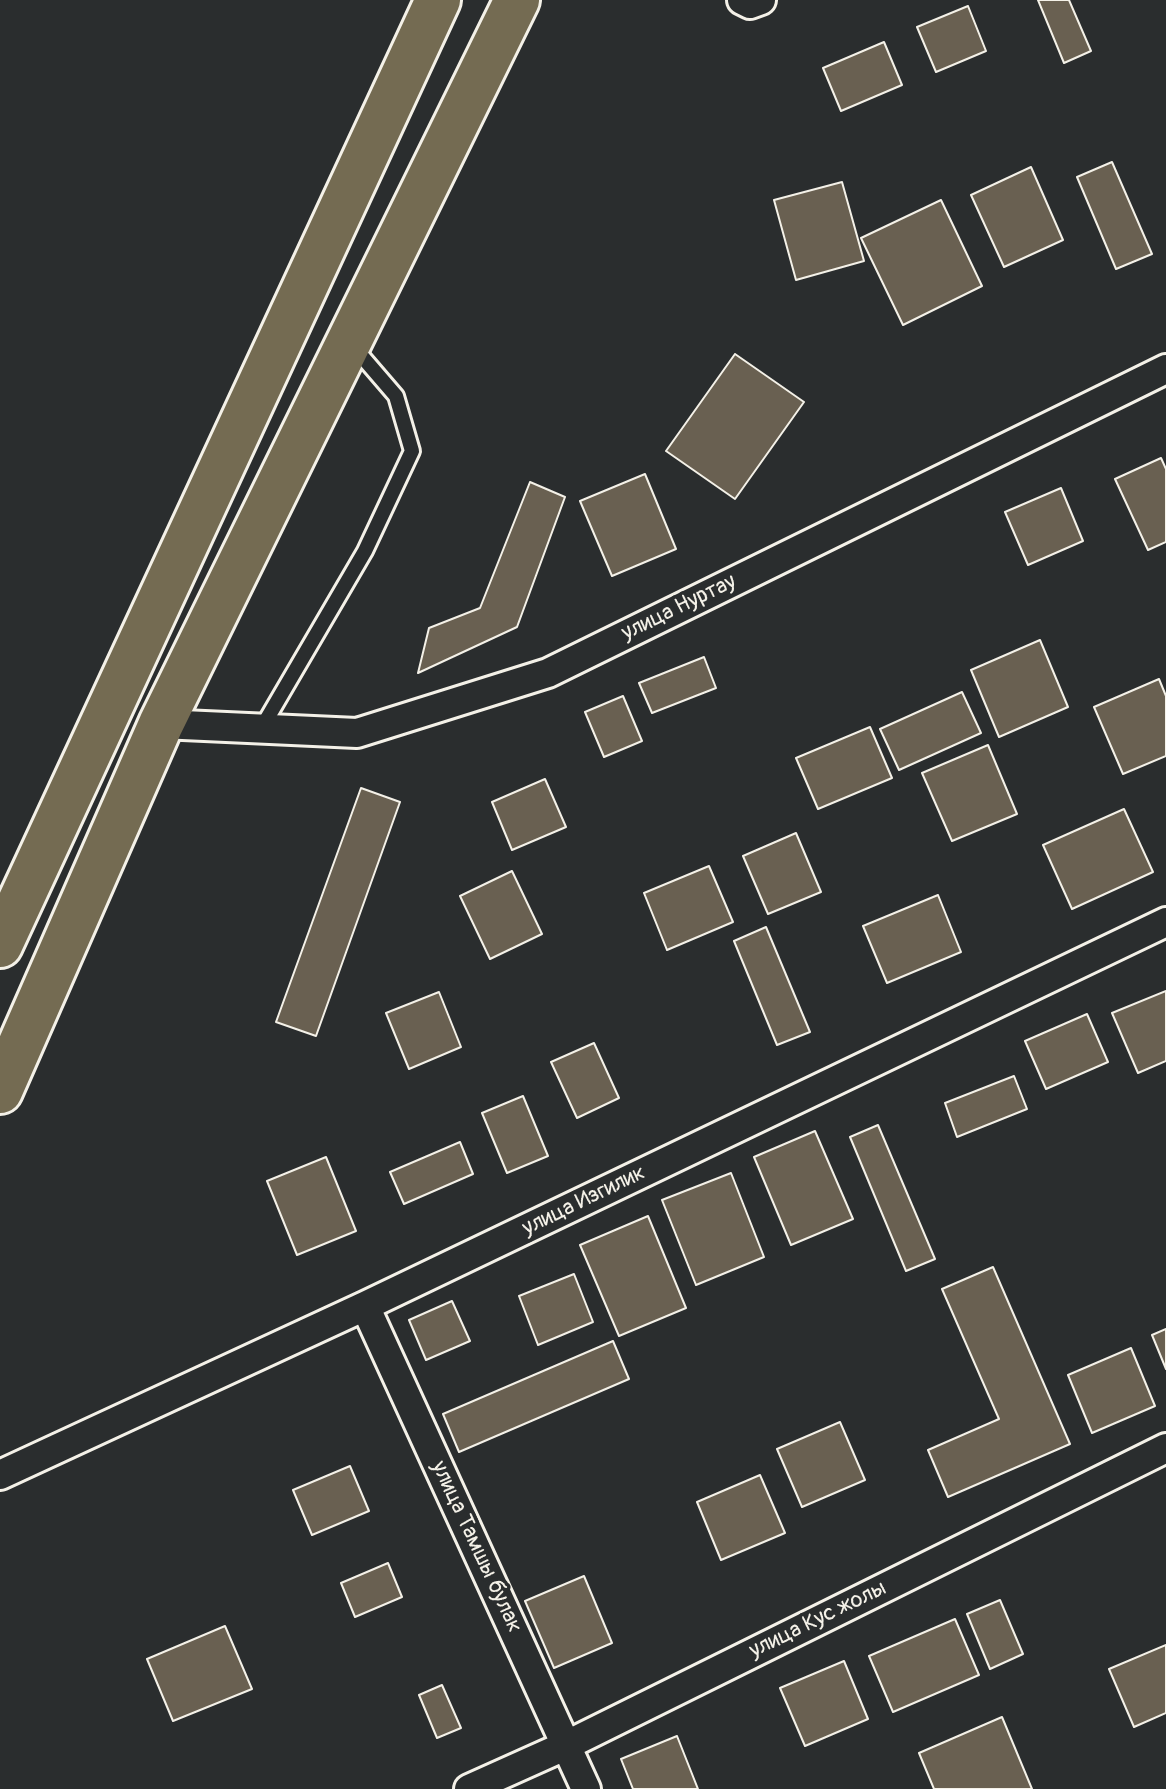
<!DOCTYPE html>
<html>
<head>
<meta charset="utf-8">
<style>
	body { margin:0 }
	canvas { display:block; background:#2a2d2e }
</style>
</head>
<body>
<canvas width="1166" height="1789"></canvas>
<script>
const context = document.querySelector('canvas').getContext('2d');
context.lineJoin = 'round';
function fillPath(path, color) {
  context.fillStyle = color;
  context.fill(path, 'evenodd');
}
function poly(rows) {
  const path = new Path2D();
  for (const r of rows) {
    path.moveTo(r[0], r[1]);
    for (let i = 2; i < r.length; i += 2) path.lineTo(r[i], r[i + 1]);
  }
  return path;
}
function trace(path, color, width, dash) {
  context.strokeStyle = color;
  context.lineWidth = width;
  context.lineCap = dash ? 'butt' : 'round';
  context.setLineDash(dash || []);
  context.stroke(path);
}
function write(font, color, halo, rows, align = 'center') {
  context.font = font + ' Pangolin,sans-serif';
  context.lineWidth = 7;
  context.setLineDash([]);
  context.textBaseline = 'middle';
  context.strokeStyle = halo;
  context.fillStyle = color;
  for (const [text, x, y, turn = 0] of rows) {
    context.save();
    context.translate(x, y);
    context.rotate((+turn || 0) * Math.PI / 180);
    context.textAlign = isNaN(turn) ? turn : align;
    if (halo) context.strokeText(text, 0, 0);
    context.fillText(text, 0, 0);
    context.restore();
  }
}
const building = poly([
	[1038,0,1069,0,1091,51,1064,63,1038,0],
	[968,6,986,51,936,72,917,27,968,6],
	[884,42,902,85,841,111,823,68,884,42],
	[1112,162,1152,254,1116,269,1077,177,1112,162],
	[1031,167,1063,240,1004,267,971,195,1031,167],
	[842,182,864,261,796,280,774,200,842,182],
	[941,200,982,286,903,325,861,238,941,200],
	[735,354,804,402,735,499,666,451,735,354],
	[1161,458,1166,469,1166,542,1148,550,1115,479,1161,458],
	[645,474,676,549,612,576,580,501,645,474],
	[530,482,565,497,517,627,418,673,429,628,480,608,530,482],
	[1061,488,1083,541,1028,565,1005,512,1061,488],
	[1040,640,1068,707,999,737,971,670,1040,640],
	[704,657,716,688,652,713,639,683,704,657],
	[1159,679,1166,696,1166,756,1123,774,1094,707,1159,679],
	[962,692,981,733,899,770,880,729,962,692],
	[623,696,642,741,604,757,585,712,623,696],
	[870,727,892,778,818,809,796,758,870,727],
	[988,745,1017,814,952,841,922,773,988,745],
	[545,779,566,827,512,850,492,802,545,779],
	[361,788,400,802,316,1036,276,1022,361,788],
	[1124,809,1153,872,1072,909,1043,845,1124,809],
	[796,833,821,892,768,914,743,856,796,833],
	[709,866,733,922,667,950,644,893,709,866],
	[512,871,542,934,490,959,460,896,512,871],
	[938,895,961,952,887,983,863,926,938,895],
	[766,927,810,1032,777,1045,734,941,766,927],
	[1166,991,1166,1061,1138,1073,1112,1013,1166,991],
	[439,992,461,1047,409,1069,386,1013,439,992],
	[1087,1014,1108,1062,1046,1089,1025,1041,1087,1014],
	[594,1043,619,1098,577,1118,551,1062,594,1043],
	[1014,1076,1027,1109,957,1137,945,1103,1014,1076],
	[523,1096,548,1156,507,1173,482,1113,523,1096],
	[878,1125,935,1259,906,1271,850,1137,878,1125],
	[815,1131,853,1219,791,1245,754,1157,815,1131],
	[460,1142,473,1174,404,1204,390,1172,460,1142],
	[326,1157,356,1231,297,1255,267,1181,326,1157],
	[731,1173,764,1257,696,1285,662,1200,731,1173],
	[648,1216,686,1308,619,1336,580,1245,648,1216],
	[993,1267,1070,1444,948,1497,928,1450,999,1419,942,1289,993,1267],
	[574,1274,593,1322,538,1345,519,1296,574,1274],
	[452,1301,470,1341,426,1360,409,1320,452,1301],
	[1166,1329,1166,1369,1152,1335,1166,1329],
	[613,1341,629,1379,459,1452,443,1414,613,1341],
	[1131,1348,1155,1406,1092,1433,1068,1375,1131,1348],
	[840,1422,865,1480,802,1507,777,1449,840,1422],
	[350,1466,369,1511,312,1535,293,1490,350,1466],
	[760,1475,785,1533,721,1560,697,1502,760,1475],
	[388,1563,402,1597,355,1617,341,1583,388,1563],
	[584,1576,612,1643,554,1668,525,1601,584,1576],
	[1000,1600,1023,1654,990,1669,967,1614,1000,1600],
	[955,1619,979,1675,893,1712,869,1656,955,1619],
	[225,1626,252,1689,173,1721,147,1659,225,1626],
	[1166,1645,1166,1713,1134,1727,1109,1669,1166,1645],
	[844,1661,868,1719,805,1746,780,1688,844,1661],
	[442,1685,461,1728,437,1738,419,1695,442,1685],
	[1002,1717,1032,1789,934,1789,919,1753,1002,1717],
	[677,1736,698,1789,633,1789,621,1759,677,1736]
]);
fillPath(building, '#696051');
trace(building, '#f4f1e8', 2);
const service = poly([
	[261,729,365,551,412,451,396,396,353,346]
]);
const minor = poly([
	[742,0,750,4,761,0],
	[161,724,357,733,548,673,1166,369],
	[365,1306,586,1789],
	[0,1475,365,1306,1166,922],
	[469,1789,567,1745,1166,1448]
]);
const trunk = poly([
	[0,945,438,0],
	[0,1091,161,724,517,0]
]);
trace(service, '#f4f1e8', 20);
trace(minor, '#f4f1e8', 34);
trace(trunk, '#f4f1e8', 50);
trace(service, '#2a2d2e', 14);
trace(minor, '#2a2d2e', 28);
trace(trunk, '#746b52', 44);
write('22px', '#f4f1e8', '#2a2d2e', [
	["улица Нуртау",679,608,-26],
	["улица Изгилик",584,1201,-26],
	["улица Тамшы булак",476,1547,65],
	["улица Кус жолы",818,1620,-26]
]);
</script>
</body>
</html>
